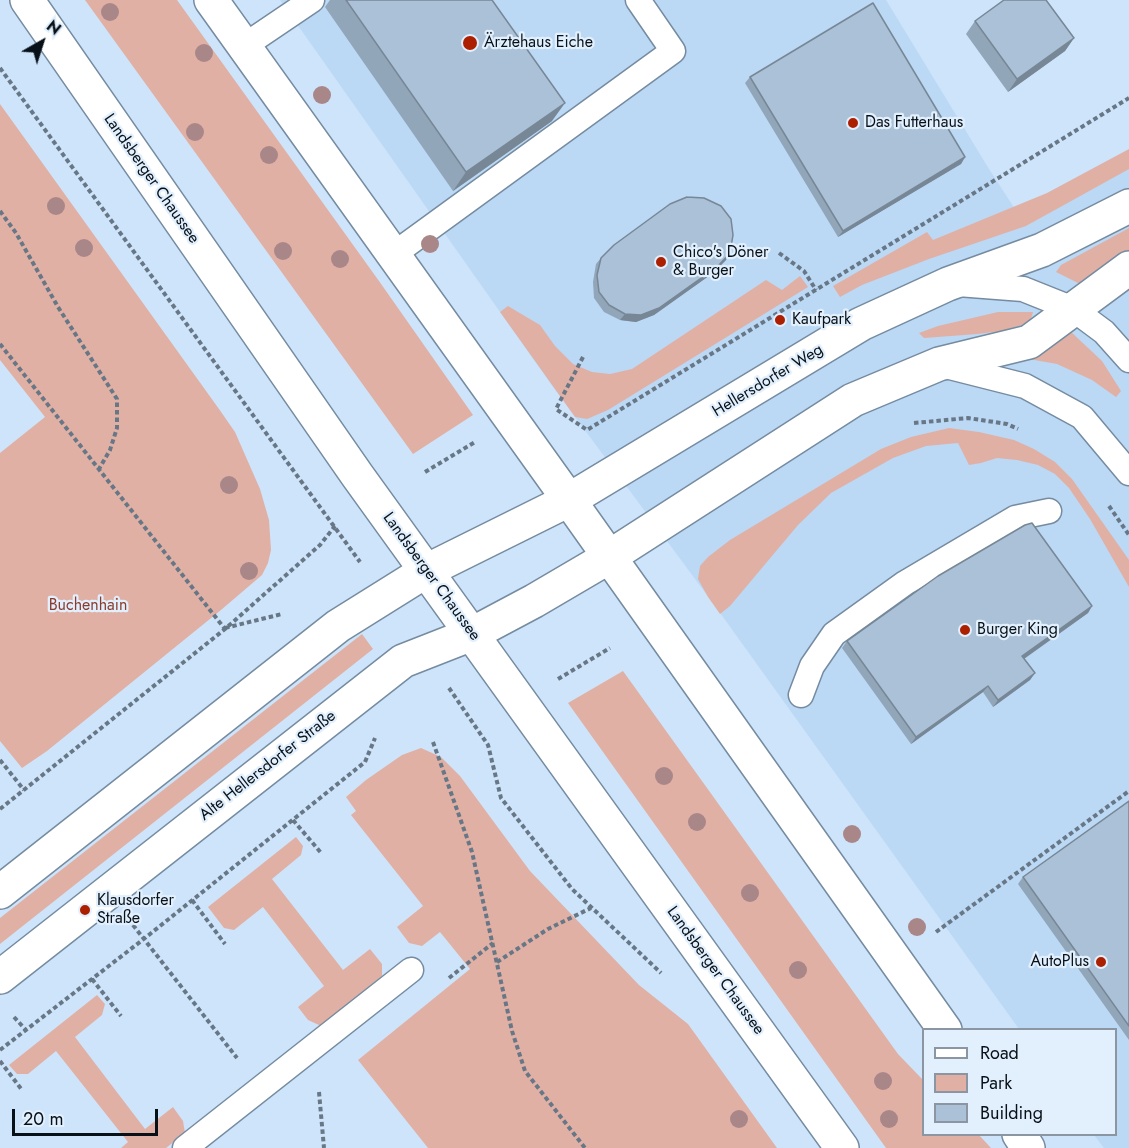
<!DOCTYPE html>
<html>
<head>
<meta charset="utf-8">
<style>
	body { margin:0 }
	#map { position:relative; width:1129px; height:1148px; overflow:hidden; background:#cde4fb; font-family:Jost,sans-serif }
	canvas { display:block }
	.legend { position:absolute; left:922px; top:1028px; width:195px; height:108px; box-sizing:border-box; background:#e2f0fe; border:2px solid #8b96a2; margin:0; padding:8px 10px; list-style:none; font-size:18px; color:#081018 }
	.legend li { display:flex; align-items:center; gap:12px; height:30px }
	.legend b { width:30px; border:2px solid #8b96a2 }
	.north { position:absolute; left:12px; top:12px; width:60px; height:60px; -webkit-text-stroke:4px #e2f0fe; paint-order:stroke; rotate:39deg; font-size:16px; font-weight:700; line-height:24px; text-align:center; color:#081018 }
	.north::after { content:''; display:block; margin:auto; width:21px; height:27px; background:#081018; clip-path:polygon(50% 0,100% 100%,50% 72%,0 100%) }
	.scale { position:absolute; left:12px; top:1109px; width:146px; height:27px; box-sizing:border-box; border:3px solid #081018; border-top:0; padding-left:8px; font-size:18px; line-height:21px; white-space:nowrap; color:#081018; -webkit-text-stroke:4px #e2f0fe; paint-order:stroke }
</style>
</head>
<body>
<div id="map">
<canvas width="1129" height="1148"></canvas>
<ul class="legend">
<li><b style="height:8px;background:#fff"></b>Road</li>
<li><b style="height:16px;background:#e1b0a5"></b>Park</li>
<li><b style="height:16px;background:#aac1d7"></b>Building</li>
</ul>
<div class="north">N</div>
<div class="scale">20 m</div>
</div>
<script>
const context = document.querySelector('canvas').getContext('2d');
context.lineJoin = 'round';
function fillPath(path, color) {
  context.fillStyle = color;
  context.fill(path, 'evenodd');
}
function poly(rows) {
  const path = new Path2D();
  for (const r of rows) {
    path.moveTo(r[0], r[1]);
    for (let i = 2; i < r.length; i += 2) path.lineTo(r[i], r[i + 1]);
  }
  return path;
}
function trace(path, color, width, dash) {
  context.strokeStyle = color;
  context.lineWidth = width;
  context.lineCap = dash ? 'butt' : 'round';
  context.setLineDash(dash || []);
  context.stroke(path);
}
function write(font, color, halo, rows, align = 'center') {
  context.font = font + ' Jost,sans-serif';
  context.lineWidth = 4.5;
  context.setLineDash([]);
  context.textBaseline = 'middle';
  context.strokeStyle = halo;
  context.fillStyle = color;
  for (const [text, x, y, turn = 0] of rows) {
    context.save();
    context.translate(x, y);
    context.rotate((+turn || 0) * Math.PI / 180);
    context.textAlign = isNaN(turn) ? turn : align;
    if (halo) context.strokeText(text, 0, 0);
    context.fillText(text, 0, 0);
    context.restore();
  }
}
fillPath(poly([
	[280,0,886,0,989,169,1026,226,1129,166,1129,1148,1104,1148,1094,1135,1116,1134,1116,1030,1019,1029,718,610,553,387]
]), '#bbd8f5');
fillPath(poly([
	[85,0,177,0,379,281,473,415,413,454],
	[0,104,219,409,235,432,260,489,269,520,271,550,268,563,262,575,221,610,47,751,22,768,0,741,0,453,45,417,0,360],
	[1129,149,1129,169,1026,226,929,259,862,285,840,297,833,286,927,232,933,240,1047,193],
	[1129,228,1129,251,1082,285,1056,272,1061,265],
	[800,276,808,287,608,410,587,419,575,417,500,312,508,306,518,312,540,325,555,346,573,364,592,372,610,374,632,369,766,280,782,290],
	[998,312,1033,312,1031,319,1022,325,1001,331,978,334,924,338,919,333,938,326],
	[1070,331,1102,361,1121,391,1116,397,1092,380,1057,364,1023,358],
	[949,428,979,432,1014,440,1034,449,1055,462,1072,479,1129,560,1129,587,1090,519,1069,488,1055,474,1038,465,1017,460,997,458,981,463,969,465,958,443,926,446,893,458,831,493,798,525,730,606,720,614,708,597,698,579,700,566,708,557,730,540,881,449,911,437],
	[362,634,373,649,0,944,0,918],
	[623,671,898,1054,923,1080,924,1134,979,1135,991,1148,886,1148,568,703],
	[421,748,441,757,460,776,530,871,639,985,688,1024,777,1148,428,1148,358,1060,470,969,440,932,422,946,409,943,397,927,423,906,351,815,356,811,346,797,366,780,402,755],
	[296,837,303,846,301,855,272,879,343,970,370,949,382,964,382,976,321,1026,308,1020,298,1007,324,986,263,907,234,930,224,928,208,907],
	[97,995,105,1004,102,1015,75,1037,145,1129,173,1107,183,1121,185,1133,166,1148,121,1148,128,1142,56,1051,28,1074,17,1074,9,1065]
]), '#e1b0a5');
const service = poly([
	[244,46,312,0],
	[394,254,673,51,638,0],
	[958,284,1023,289,1073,309,1104,332,1129,360],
	[942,365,1025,386,1082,417,1129,473],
	[801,695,812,666,834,634,905,583,1015,518,1049,511],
	[185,1148,411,970]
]);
const minor = poly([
	[569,500,861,324,948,284,1042,250,1129,206],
	[609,557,853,400,939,364,1029,342,1129,268]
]);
const tertiary = poly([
	[0,892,338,626,426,571,569,500],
	[0,977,403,661,472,634,534,601,609,557]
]);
const primary = poly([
	[27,0,357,475,842,1148],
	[211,0,569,500,945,1030],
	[1019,1134,1028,1148]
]);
trace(service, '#758ba0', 27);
trace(minor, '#758ba0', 36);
trace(tertiary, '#758ba0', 36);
trace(primary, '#758ba0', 36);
trace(poly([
	[0,68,360,562],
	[0,211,16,233,58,307,117,399,117,428,110,450,99,469],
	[779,253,804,271,816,290],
	[0,344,225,629],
	[583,357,556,409,587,430,1129,98],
	[914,423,968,418,1007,424,1018,429],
	[425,472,475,442],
	[1109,506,1129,535],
	[225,628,282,614],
	[558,679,610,648],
	[449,688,488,745,501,798,572,889,661,973],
	[433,742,472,852,512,1031,525,1071,585,1148],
	[0,760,24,790],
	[0,809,225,629,320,545,335,526],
	[293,820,322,854],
	[192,900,225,944],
	[133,925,237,1058],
	[936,932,1129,791],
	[497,962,548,929,591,908],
	[449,978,493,943],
	[92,979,121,1016],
	[14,1017,26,1030],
	[0,1050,145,938,365,762,375,738],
	[0,1061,22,1090],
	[319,1092,324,1148]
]), '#687786', 4, [4.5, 3]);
trace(service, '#fff', 24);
trace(minor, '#fff', 33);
trace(tertiary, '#fff', 33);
trace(primary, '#fff', 33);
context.fillStyle = '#a98789';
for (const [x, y] of [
	[110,12],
	[204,53],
	[322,95],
	[195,132],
	[269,155],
	[56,206],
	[430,244],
	[84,248],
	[283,251],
	[340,259],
	[229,485],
	[249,571],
	[664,776],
	[697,822],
	[852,834],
	[750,893],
	[917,927],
	[798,970],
	[883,1081],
	[739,1119],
	[889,1119]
]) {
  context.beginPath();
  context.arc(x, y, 9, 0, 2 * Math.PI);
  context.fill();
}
fillPath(poly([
	[330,0,492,0,552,121,453,191,325,7],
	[975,21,1074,38,1065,51,1008,92,966,34],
	[750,77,965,157,961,164,838,237,745,83],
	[601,258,726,260,713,273,654,315,636,322,620,320,604,312,594,298,593,282,596,264],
	[1092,606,1088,613,1024,659,1035,673,1030,680,993,707,983,692,911,744,842,648,847,641],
	[1129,801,1129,1040,1018,884,1023,877]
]), '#92a6b9');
fillPath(poly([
	[1074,38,1065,51,1008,92,1017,79],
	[565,103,552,121,453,191,466,172],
	[965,157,961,164,838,237,843,231],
	[730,253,726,260,713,273,654,315,636,322,620,320,625,314],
	[1092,606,1088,613,1018,663,1022,656],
	[1035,673,1030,680,993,707,998,700],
	[988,686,983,692,911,744,916,737]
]), '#778796');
const building = poly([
	[346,0,492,0,565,103,466,172,346,0],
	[1004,0,1046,0,1074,38,1017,79,975,21,1004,0],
	[873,3,965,157,843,231,750,77,873,3],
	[687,197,704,198,721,206,731,219,733,235,730,253,718,266,659,308,641,315,625,314,609,305,599,292,597,275,601,258,614,245,670,204,687,197],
	[1032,523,1092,606,1022,656,1035,673,998,700,988,686,916,737,847,641,938,576,1025,525,1032,523],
	[1129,801,1129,1026,1023,877,1129,801]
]);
fillPath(building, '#aac1d7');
trace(building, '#778796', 1.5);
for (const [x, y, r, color] of [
	[470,43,8,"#ad1f01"],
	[853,123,6,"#ad1f01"],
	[661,262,6,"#ad1f01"],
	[780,320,6,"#ad1f01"],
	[965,630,6,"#ad1f01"],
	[85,910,6,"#ad1f01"],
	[1101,962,6,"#ad1f01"]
]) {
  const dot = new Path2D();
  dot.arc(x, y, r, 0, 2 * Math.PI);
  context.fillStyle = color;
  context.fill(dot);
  trace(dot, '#e2f0fe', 2);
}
write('16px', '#081018', '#e2f0fe', [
	["Ärztehaus Eiche",484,43],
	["Das Futterhaus",865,123],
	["Chico's Döner",673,253],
	["& Burger",673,271],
	["Kaufpark",792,320],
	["Burger King",977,630],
	["Klausdorfer",97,901],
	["Straße",97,919],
	["AutoPlus",1089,962,"right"]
], 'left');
write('16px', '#081018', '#e2f0fe', [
	["Landsberger Chaussee",151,179,55],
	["Hellersdorfer Weg",768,381,-31],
	["Landsberger Chaussee",431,577,54],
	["Alte Hellersdorfer Straße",268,766,-38],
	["Landsberger Chaussee",715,971,54]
]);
write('16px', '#8b3b2c', '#e2f0fe', [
	["Buchenhain",88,606]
]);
</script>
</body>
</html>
